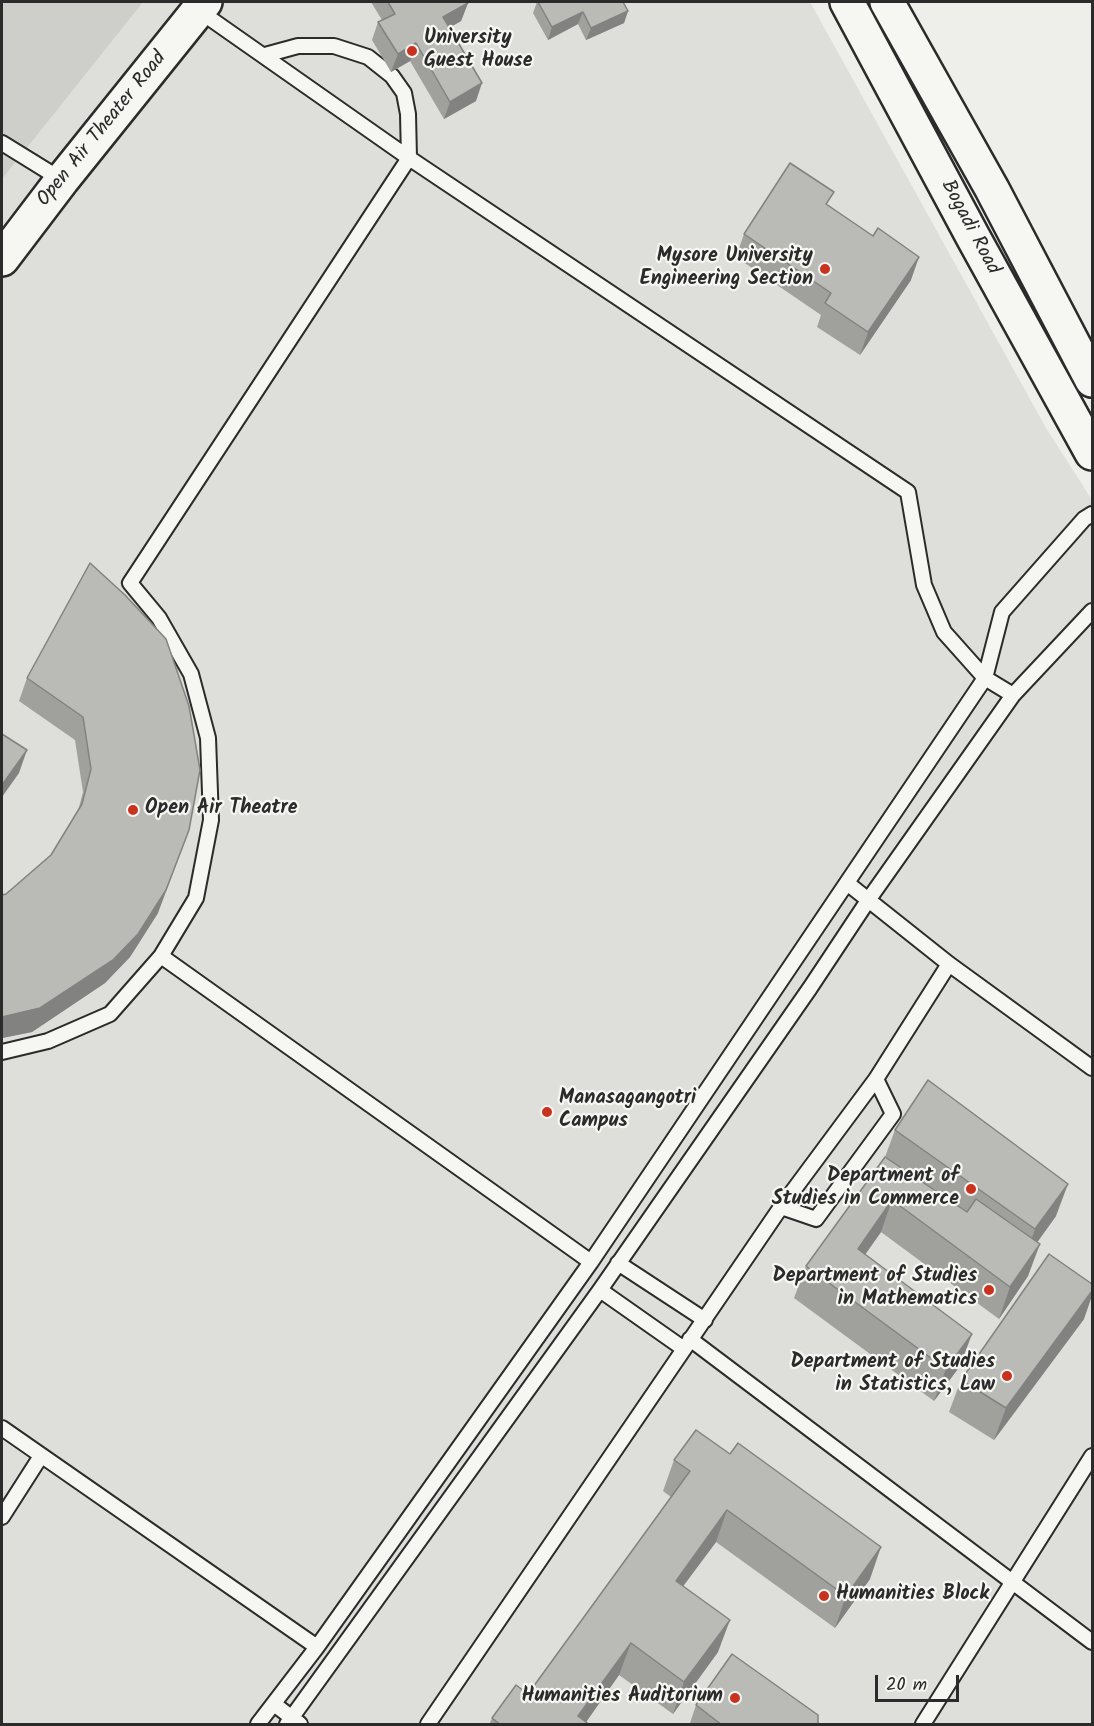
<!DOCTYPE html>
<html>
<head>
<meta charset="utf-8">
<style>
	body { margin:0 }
	#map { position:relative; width:1094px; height:1726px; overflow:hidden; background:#eeeeea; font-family:Kalam,sans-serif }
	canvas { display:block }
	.frame { position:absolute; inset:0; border:3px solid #2b2b2b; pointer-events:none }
	.scale { position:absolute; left:875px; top:1675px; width:84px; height:27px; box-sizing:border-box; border:3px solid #2b2b2b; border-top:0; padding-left:8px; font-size:18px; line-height:21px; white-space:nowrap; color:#2b2b2b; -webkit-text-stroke:4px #f6f6f2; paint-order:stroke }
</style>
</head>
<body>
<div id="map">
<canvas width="1094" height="1726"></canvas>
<div class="frame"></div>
<div class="scale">20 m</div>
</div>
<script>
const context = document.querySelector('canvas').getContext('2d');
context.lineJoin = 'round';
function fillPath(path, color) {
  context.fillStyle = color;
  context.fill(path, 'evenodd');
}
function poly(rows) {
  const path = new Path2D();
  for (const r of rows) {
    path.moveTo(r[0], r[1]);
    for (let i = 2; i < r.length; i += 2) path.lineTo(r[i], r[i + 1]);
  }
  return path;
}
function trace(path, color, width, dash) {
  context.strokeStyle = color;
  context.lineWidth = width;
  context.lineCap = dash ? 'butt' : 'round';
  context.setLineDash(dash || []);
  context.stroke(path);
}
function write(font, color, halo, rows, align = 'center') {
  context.font = font + ' Kalam,sans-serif';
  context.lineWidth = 4.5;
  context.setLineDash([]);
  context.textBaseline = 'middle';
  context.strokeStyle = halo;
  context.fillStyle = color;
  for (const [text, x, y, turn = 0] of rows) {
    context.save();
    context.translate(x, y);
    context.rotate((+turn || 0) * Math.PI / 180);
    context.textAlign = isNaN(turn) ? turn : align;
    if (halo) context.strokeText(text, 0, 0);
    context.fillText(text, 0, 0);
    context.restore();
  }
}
fillPath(poly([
	[2,2,810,2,1046,428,1092,500,1092,1724,2,1724]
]), '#dededb');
fillPath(poly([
	[2,2,143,2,2,179]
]), '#cececa');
const lane = poly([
	[198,10,409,158,908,492,924,585,944,632,985,678,1013,695],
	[2,143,62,180],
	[847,883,949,964,1092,1068],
	[161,956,591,1262],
	[2,1052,48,1041,110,1014,161,956,196,898,211,820,208,738,191,674,159,618,130,583,409,158,408,114,404,93,392,76,368,57,334,46,298,46,265,55],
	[781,1207,816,1219,893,1114,876,1079],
	[618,1263,705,1320],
	[600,1290,684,1349],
	[690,1339,1092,1642],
	[2,1428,317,1647],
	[2,1517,41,1456],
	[274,1704,300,1724],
	[258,1724,317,1647,591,1262,985,678,1002,612,1084,519,1092,514],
	[287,1724,600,1290,810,988,869,899,1013,695,1092,611],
	[428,1724,781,1207,876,1079,949,964],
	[923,1724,1092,1456]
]);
const secondary = poly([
	[847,2,973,237,1092,453],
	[887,2,992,189,1092,380],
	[2,259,62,180,205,2]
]);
trace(lane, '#2b2b2b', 18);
trace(secondary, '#2b2b2b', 38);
trace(lane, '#f6f6f2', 14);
trace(secondary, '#f6f6f2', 33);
fillPath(poly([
	[371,2,467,2,468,3,461,21,450,27,476,101,444,119,410,61,391,72,372,40,378,22,382,20],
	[537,2,628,11,624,23,586,40,578,24,548,40,533,13],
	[829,205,911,280,860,355,817,327,821,315,736,257,744,234],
	[90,563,158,913,130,957,105,983,32,1032,2,1038,2,895,6,894,51,855,78,811,83,792,75,740,19,701,27,678],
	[895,1130,1056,1216,1037,1242,1028,1276,999,1319,881,1232,865,1255,960,1366,934,1401,794,1298,806,1266,885,1157],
	[1084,1319,994,1440,949,1412,961,1380],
	[674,1460,870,1579,835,1628,716,1542,683,1586,718,1652,673,1714,619,1675,586,1722,590,1725,489,1725,492,1718,528,1694,671,1497,663,1491],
	[696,1705,818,1725,691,1725,690,1723]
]), '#a0a09d');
fillPath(poly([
	[468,3,461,21,437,35,443,17],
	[628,11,624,23,586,40,591,28],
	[583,12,578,24,548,40,552,27],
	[416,43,410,61,391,72,398,54],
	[482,83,476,101,444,119,450,102],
	[919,257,911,280,860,355,868,332],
	[27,750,19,773,2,797,2,785],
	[189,830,158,913,130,957,105,983,32,1032,2,1038,2,1017],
	[1068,1184,1056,1216,1024,1261,1035,1229],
	[892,1200,881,1232,846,1281,858,1249],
	[1040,1244,1028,1276,999,1319,1010,1287],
	[1092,1291,1092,1296,1084,1319,994,1440,1006,1408],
	[972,1334,960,1366,934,1401,946,1369],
	[727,1510,716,1542,664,1612,676,1581],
	[881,1547,870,1579,835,1628,846,1596],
	[730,1620,718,1652,673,1714,684,1682],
	[631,1643,619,1675,584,1725,578,1716]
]), '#828280');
const building = poly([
	[388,2,467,2,468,3,443,17,482,83,450,102,416,43,398,54,378,22,395,14,388,2],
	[538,2,623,2,628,11,591,28,583,12,552,27,538,2],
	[790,163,834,192,826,204,873,236,878,228,919,257,868,332,825,303,831,293,744,234,790,163],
	[90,563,125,595,166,639,189,706,200,770,189,830,166,890,138,934,113,960,40,1008,2,1017,2,895,6,894,51,855,82,804,91,769,83,717,27,678,90,563],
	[2,734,27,750,2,785,2,734],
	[928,1080,1068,1184,1035,1229,895,1130,928,1080],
	[885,1157,967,1212,976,1199,1040,1244,1010,1287,892,1200,858,1249,972,1334,946,1369,806,1266,885,1157],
	[1049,1254,1092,1284,1092,1291,1006,1408,961,1380,1049,1254],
	[696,1430,730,1454,738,1443,881,1547,846,1596,727,1510,676,1581,730,1620,684,1682,631,1643,578,1716,590,1725,501,1725,492,1718,516,1685,528,1694,690,1471,674,1460,696,1430],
	[732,1654,818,1715,818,1725,722,1725,696,1705,732,1654]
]);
fillPath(building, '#babab7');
trace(building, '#828280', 1.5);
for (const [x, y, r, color] of [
	[412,51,6,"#c8321e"],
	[825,269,6,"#c8321e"],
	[133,810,6,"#c8321e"],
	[547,1112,6,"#c8321e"],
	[971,1189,6,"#c8321e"],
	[989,1290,6,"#c8321e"],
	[1007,1376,6,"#c8321e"],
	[824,1596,6,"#c8321e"],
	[735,1698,6,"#c8321e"]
]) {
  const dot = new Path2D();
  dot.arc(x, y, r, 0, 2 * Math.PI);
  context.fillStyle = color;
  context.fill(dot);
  trace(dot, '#f6f6f2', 2);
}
write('bold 20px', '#2b2b2b', '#f6f6f2', [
	["University",424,40,"left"],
	["Guest House",424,63,"left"],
	["Mysore University",813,258],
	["Engineering Section",813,281],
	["Open Air Theatre",145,810,"left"],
	["Manasagangotri",559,1100,"left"],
	["Campus",559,1123,"left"],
	["Department of",959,1178],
	["Studies in Commerce",959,1201],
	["Department of Studies",977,1278],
	["in Mathematics",977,1301],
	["Department of Studies",995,1364],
	["in Statistics, Law",995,1387],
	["Humanities Block",836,1596,"left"],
	["Humanities Auditorium",723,1698]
], 'right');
write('20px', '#2b2b2b', '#f6f6f2', [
	["Open Air Theater Road",103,130,-51],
	["Bogadi Road",969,228,62]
]);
</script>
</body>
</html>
